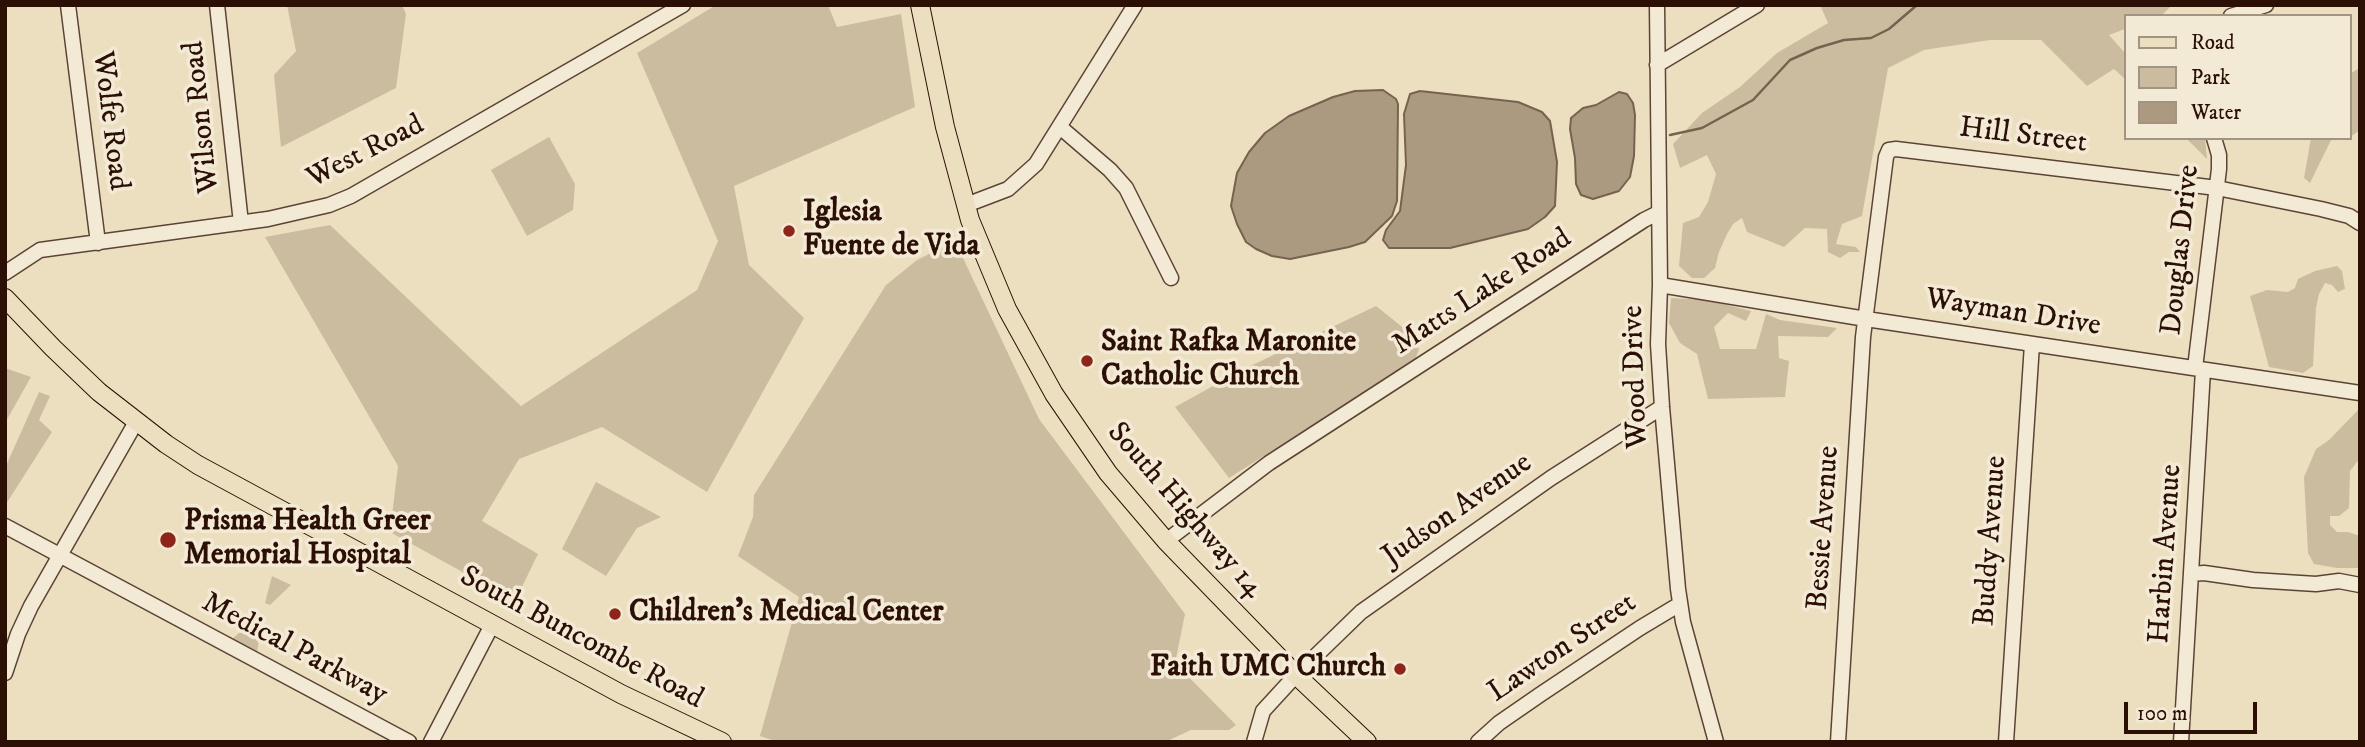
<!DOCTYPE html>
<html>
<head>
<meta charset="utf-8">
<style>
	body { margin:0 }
	#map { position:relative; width:2365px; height:747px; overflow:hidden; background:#ecdfc0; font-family:"IM FELL DW Pica",serif }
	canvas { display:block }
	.frame { position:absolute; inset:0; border:7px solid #2c1005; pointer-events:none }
	.legend { position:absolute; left:2124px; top:14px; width:228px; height:126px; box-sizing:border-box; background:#f3ead6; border:2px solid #a39382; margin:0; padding:9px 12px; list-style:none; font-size:21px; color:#2c1005 }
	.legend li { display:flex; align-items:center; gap:14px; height:35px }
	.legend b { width:35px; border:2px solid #a39382 }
	.scale { position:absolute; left:2124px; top:702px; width:133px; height:32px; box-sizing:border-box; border:4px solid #2c1005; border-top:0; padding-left:9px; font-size:21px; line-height:24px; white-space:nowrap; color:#2c1005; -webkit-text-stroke:5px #f3ead6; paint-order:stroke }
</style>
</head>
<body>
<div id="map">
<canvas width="2365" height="747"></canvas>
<div class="frame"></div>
<ul class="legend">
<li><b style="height:9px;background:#ecdfc0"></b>Road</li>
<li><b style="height:19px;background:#cbbca0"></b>Park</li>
<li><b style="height:19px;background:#ab9980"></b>Water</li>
</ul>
<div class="scale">100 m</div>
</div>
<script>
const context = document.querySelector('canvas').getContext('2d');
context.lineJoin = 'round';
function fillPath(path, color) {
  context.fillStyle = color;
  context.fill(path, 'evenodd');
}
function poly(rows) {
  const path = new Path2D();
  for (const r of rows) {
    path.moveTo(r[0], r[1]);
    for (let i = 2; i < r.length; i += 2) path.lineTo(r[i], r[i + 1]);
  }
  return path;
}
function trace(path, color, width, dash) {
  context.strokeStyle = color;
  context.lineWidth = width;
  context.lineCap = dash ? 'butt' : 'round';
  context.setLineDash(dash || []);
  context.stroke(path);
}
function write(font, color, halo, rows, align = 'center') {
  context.font = font + ' "IM FELL DW Pica",serif';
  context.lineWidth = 7;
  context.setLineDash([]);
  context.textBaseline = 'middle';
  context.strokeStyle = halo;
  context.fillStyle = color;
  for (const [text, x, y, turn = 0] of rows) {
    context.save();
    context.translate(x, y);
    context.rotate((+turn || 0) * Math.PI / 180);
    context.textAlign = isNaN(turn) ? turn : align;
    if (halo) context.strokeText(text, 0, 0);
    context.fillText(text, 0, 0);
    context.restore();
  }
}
fillPath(poly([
	[287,5,402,5,406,14,396,88,281,147,274,75,296,51],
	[716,5,828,5,837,27,901,14,915,107,734,186,749,265,804,318,707,492,602,427,519,459,482,521,538,554,515,601,390,532,398,466,265,237,330,225,521,406,697,290,718,241,637,53],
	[1820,5,2172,5,2161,16,2125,16,2125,29,2109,35,2125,53,2125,79,2114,69,2087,86,2041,40,1990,40,1924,50,1888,68,1862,216,1842,224,1836,244,1856,247,1860,252,1849,252,1840,258,1828,252,1827,229,1805,228,1784,247,1747,232,1742,218,1733,224,1727,234,1719,252,1715,268,1704,278,1692,278,1679,266,1683,223,1699,217,1708,202,1716,174,1707,155,1680,168,1673,144,1702,113,1740,87,1777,53,1828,23],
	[2360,68,2360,130,2349,138,2349,74],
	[549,137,575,184,573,210,527,236,491,170],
	[2186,138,2205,138,2207,159],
	[2311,138,2332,138,2310,183,2304,178],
	[955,241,1039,419,1185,614,1175,663,1236,725,1229,730,1191,730,1165,742,778,742,760,736,799,597,738,556,753,517,754,495,886,285,917,260],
	[2337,266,2342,271,2345,289,2338,292,2332,285,2325,283,2319,294,2316,308,2313,366,2303,373,2269,367,2250,296,2267,290,2288,292,2295,288,2298,279,2315,271],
	[1671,298,1708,300,1751,311,1746,321,1728,313,1714,327,1720,349,1756,349,1766,314,1780,320,1837,328,1828,337,1778,336,1779,358,1789,361,1785,397,1708,399,1697,354,1680,343,1669,323],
	[1376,306,1411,334,1419,349,1415,360,1229,478,1175,407,1242,370],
	[5,368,31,377,5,423],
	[39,392,50,396,39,420,52,432,6,504,5,468],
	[2360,408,2360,458,2350,471,2349,508,2339,516,2330,516,2330,525,2337,532,2348,532,2360,536,2360,568,2337,568,2314,564,2308,553,2304,477,2316,449,2329,440],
	[596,482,661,517,637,528,606,576,562,549],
	[272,576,291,585,270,605,265,603],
	[258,617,263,619,257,652,232,639]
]), '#cbbca0');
const water = poly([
	[1383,90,1396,99,1398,104,1397,201,1392,216,1365,242,1349,247,1290,259,1272,256,1256,249,1246,242,1237,224,1231,206,1237,173,1249,152,1265,133,1289,116,1333,97,1355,91,1383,90],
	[1420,91,1518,102,1542,112,1550,121,1557,162,1555,206,1545,217,1528,229,1450,248,1389,248,1383,240,1386,230,1400,211,1406,165,1404,114,1410,94,1420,91],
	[1619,92,1627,94,1633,103,1635,115,1634,156,1630,177,1619,191,1593,199,1581,195,1576,184,1575,158,1570,129,1571,118,1583,108,1596,105,1619,92]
]);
fillPath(water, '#ab9980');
trace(water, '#78624f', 2);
trace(poly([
	[1670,135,1702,128,1753,100,1790,60,1817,48,1844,40,1871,38,1889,29,1917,5]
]), '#78624f', 2.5);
const minor = poly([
	[68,5,98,243],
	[217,5,241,223],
	[1657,5,1660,285,1658,344,1662,407,1678,589,1683,622,1716,742],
	[2231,16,2266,5],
	[1657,65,1757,5],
	[1060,127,1110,170,1126,188,1171,278],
	[966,205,1008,189,1036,164,1135,5],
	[5,273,40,250,268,219,329,205,351,196,683,5],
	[1660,285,1866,319,2360,393],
	[2195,368,2219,169,2219,155,2214,138],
	[5,526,409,742],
	[1166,541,1269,463,1644,220,1658,213],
	[2191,574,2204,573,2253,580,2316,584,2339,581,2360,585],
	[5,673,18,634,31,606,136,422],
	[431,742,492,625],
	[1254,742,1263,711,1296,675,1361,612,1551,478,1662,407],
	[1478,742,1499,723,1541,694,1640,628,1680,604],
	[1838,742,1863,337,1886,157,1889,150,1896,149,2217,188,2321,209,2349,216,2360,223],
	[2006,742,2032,344],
	[2181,742,2203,370]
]);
const major = poly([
	[920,5,945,127,970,220,1007,309,1054,394,1108,473,1166,541,1296,675,1367,742],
	[5,298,53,348,99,392,166,444,198,465,621,694,722,742]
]);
trace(minor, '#5c4434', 17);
trace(major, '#2c1005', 20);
trace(minor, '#f3ead6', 14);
trace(major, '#ecdfc0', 18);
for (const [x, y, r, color] of [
	[789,231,7,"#8f2418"],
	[1087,361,7,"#8f2418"],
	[168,540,9,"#8f2418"],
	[615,614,7,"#8f2418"],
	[1400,669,7,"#8f2418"]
]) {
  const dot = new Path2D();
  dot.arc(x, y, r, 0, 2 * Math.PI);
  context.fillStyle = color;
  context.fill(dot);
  trace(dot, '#f3ead6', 2.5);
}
write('30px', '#2c1005', '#f3ead6', [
	["Wilson Road",203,117,-96],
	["Wolfe Road",109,121,83],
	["Hill Street",2023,137,7],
	["West Road",366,153,-27],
	["Douglas Drive",2182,250,-84],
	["Matts Lake Road",1483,293,-33],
	["Wayman Drive",2013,314,9],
	["Wood Drive",1637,377,-92],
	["South Highway 14",1184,511,49],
	["Judson Avenue",1458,511,-35],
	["Bessie Avenue",1825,528,-86],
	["Buddy Avenue",1992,541,-86],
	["Harbin Avenue",2167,554,-86],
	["South Buncombe Road",581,639,28],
	["Lawton Street",1563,649,-34],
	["Medical Parkway",294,650,28]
]);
write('bold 30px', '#2c1005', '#f3ead6', [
	["Iglesia",803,214],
	["Fuente de Vida",803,248],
	["Saint Rafka Maronite",1101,344],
	["Catholic Church",1101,378],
	["Prisma Health Greer",184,523],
	["Memorial Hospital",184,557],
	["Children's Medical Center",629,614],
	["Faith UMC Church",1386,669,"right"]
], 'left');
</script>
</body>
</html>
